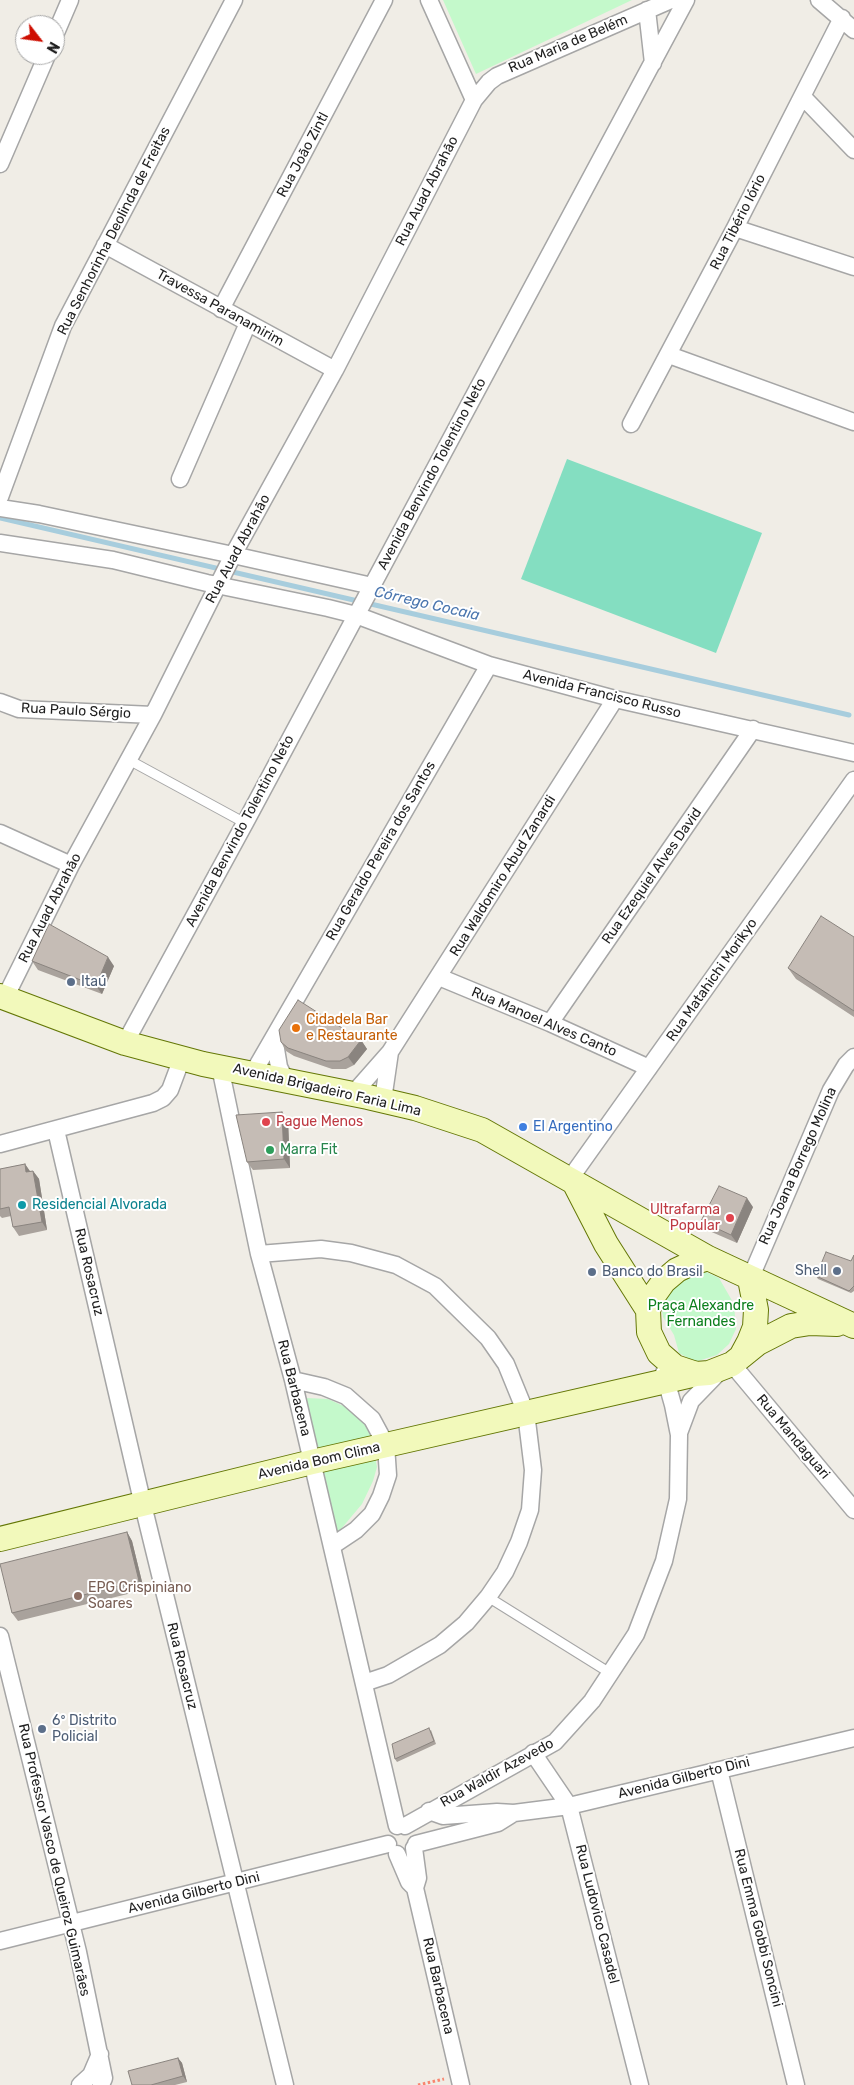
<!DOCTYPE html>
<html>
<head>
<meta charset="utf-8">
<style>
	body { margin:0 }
	#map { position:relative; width:854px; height:2085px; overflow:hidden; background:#f0ede6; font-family:Rubik,sans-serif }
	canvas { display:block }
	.north { position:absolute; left:15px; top:15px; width:50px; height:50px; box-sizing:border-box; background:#fff; border:1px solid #a5a5a5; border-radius:50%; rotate:120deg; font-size:14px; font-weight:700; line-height:20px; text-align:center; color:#1f1f1f }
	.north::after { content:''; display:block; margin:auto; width:18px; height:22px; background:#ce0e01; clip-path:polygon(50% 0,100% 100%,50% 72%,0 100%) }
</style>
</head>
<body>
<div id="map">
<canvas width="854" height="2085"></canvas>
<div class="north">N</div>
</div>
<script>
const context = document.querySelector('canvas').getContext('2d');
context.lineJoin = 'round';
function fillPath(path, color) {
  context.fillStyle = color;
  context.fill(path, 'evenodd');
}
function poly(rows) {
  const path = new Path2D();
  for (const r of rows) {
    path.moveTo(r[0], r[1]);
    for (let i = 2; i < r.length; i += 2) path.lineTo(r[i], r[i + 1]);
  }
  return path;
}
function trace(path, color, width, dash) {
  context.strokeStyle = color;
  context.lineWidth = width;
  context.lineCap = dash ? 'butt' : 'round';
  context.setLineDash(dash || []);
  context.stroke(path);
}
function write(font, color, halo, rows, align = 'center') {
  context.font = font + ' Rubik,sans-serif';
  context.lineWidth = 4;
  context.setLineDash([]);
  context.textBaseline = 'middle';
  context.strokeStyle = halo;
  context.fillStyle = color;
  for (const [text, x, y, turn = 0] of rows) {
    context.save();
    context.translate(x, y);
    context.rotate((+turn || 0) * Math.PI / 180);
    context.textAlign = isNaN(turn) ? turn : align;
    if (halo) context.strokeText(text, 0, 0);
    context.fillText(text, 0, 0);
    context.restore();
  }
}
fillPath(poly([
	[443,0,632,0,476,74],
	[704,1271,719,1278,734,1304,736,1329,729,1344,717,1355,695,1362,679,1353,674,1335,663,1317,660,1299,676,1280],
	[306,1398,328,1399,348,1408,360,1417,371,1435,377,1467,373,1481,362,1504,336,1535]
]), '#c4f9cb');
fillPath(poly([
	[567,459,762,533,716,653,521,579]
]), '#84dec1');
trace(poly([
	[0,518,849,715]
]), '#a7cddd', 5);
const service = poly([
	[129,760,245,823],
	[488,1597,610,1673]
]);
const minor = poly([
	[429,0,474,100],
	[819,0,854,30],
	[647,10,653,63],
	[55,35,70,0],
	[803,97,854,150],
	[0,164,47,55],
	[735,228,854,267],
	[105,245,335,370],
	[221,309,384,0],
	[669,355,854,422],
	[631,424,735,228,842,18],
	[180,479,248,323],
	[0,497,63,326,234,0],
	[0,508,39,514,233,555,372,586],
	[0,543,113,560,207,583,328,608,356,615,489,665,615,699,854,753],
	[0,702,19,709,153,715],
	[0,833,71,865],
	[439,977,550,1023,649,1068],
	[5,998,71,865,153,715,233,555,335,370,474,100,489,82,497,76,671,0],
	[550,1023,753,729],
	[274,1037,279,1067,285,1079],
	[125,1043,245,823,686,0],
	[220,1067,259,1254,293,1380,397,1826],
	[253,1073,489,665],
	[353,1094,390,1052,615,699],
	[383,1100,390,1052],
	[56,1130,143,1505,285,2085],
	[0,1144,153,1103,163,1098,170,1090,182,1058],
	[569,1180,854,780],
	[259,1254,321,1249,351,1253,396,1265,435,1286,488,1338,506,1364,526,1413,533,1470,530,1510,519,1542,505,1572,488,1597,466,1623,440,1645,388,1675,364,1683],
	[750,1279,831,1090,846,1065,854,1057],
	[732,1364,854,1510],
	[293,1380,324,1387,346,1396,372,1419,386,1445,388,1475,381,1496,372,1514,356,1530,332,1546],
	[679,1433,691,1401,721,1370],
	[0,1636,78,1952,104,2078,101,2085],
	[533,1753,569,1806,640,2085],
	[719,1770,796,2085],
	[429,1811,443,1816,497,1812,514,1813,569,1806,854,1738],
	[405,1826,555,1742,592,1701,636,1634,664,1561,678,1499,679,1435,673,1405,664,1373],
	[416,1844,498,1823,514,1813],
	[414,1848,418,1878,415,1888,461,2085],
	[397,1854,409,1882,415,1888],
	[0,1941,388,1844],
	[80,2085,91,2075,100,2054]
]);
const secondary = poly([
	[0,996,125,1043,203,1064,368,1097,415,1108,482,1130,708,1258,854,1326],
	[574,1182,606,1244,648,1310,649,1332,659,1353,675,1367,696,1374],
	[648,1310,654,1295,664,1281,677,1270,692,1263,708,1258],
	[742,1355,749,1342,755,1327,756,1310,750,1279],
	[0,1539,312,1462,666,1381,696,1374,709,1373,732,1364,758,1343,791,1326,810,1323,837,1324]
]);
trace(service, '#a6a6a6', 11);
trace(minor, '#a6a6a6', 19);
trace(secondary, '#647706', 26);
trace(poly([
	[418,2085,444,2079]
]), '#f9856e', 3, [2.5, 2.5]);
trace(service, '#fff', 9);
trace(minor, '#fff', 16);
trace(secondary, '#f2f9bb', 24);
fillPath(poly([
	[854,937,854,1017,796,979,788,968],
	[32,961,114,966,102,994,38,970],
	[361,1040,367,1049,354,1065,346,1069,332,1069,294,1056,286,1051,281,1042],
	[282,1112,288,1120,290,1168,253,1170,247,1162],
	[25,1164,30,1171,33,1171,39,1179,47,1230,19,1236,13,1227,11,1216,2,1218,0,1216,0,1169],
	[753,1207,737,1243,707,1230,701,1221],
	[854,1255,854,1291,851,1293,818,1279,816,1276,851,1261],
	[127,1532,132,1541,144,1590,18,1621,12,1613],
	[431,1730,436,1744,397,1762,395,1759],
	[178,2058,182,2063,187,2082,175,2085,132,2085]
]), '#a9a29c');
fillPath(poly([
	[108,957,114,966,102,994,96,986],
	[361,1040,367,1049,354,1065,348,1057],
	[282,1112,288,1120,290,1168,284,1159],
	[25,1164,31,1173,26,1172],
	[33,1171,39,1179,47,1230,42,1222],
	[747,1198,753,1207,737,1243,731,1235],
	[127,1532,132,1541,144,1590,139,1581],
	[178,2058,182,2063,187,2082,183,2076]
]), '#8a847f');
const building = poly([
	[821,916,854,937,854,1011,788,968,821,916],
	[49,924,108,957,96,986,32,961,49,924],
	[298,1000,361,1040,348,1057,340,1061,326,1061,288,1048,281,1042,279,1030,298,1000],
	[282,1112,284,1159,247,1162,236,1115,282,1112],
	[25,1164,26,1172,33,1171,42,1222,13,1227,9,1207,0,1209,0,1169,25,1164],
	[719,1186,747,1198,731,1235,701,1221,719,1186],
	[826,1252,851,1261,854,1255,854,1286,849,1291,816,1276,826,1252],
	[127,1532,139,1581,12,1613,0,1564,127,1532],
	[429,1728,434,1741,395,1759,392,1744,429,1728],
	[178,2058,183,2076,151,2085,132,2085,128,2071,178,2058]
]);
fillPath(building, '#c5bcb5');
trace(building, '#8a847f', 1);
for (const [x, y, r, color] of [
	[71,982,5,"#5c6f8a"],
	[296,1028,5,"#e8710a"],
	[266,1122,5,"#e0444e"],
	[523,1127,5,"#3f7fe0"],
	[270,1150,5,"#2e9e5b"],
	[22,1205,5,"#0f9aa8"],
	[730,1218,5,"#e0444e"],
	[837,1271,5,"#5c6f8a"],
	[592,1272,5,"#5c6f8a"],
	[78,1596,5,"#8d6e63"],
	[42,1729,5,"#5c6f8a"]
]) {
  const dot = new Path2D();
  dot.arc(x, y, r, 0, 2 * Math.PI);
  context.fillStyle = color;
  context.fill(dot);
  trace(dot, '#fff', 2);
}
write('14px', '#1f1f1f', '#fff', [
	["Rua Maria de Belém",568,44,-23],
	["Rua João Zintl",303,155,-62],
	["Rua Auad Abrahão",427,191,-63],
	["Rua Tibério Iório",738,222,-63],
	["Rua Senhorinha Deolinda de Freitas",114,231,-63],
	["Travessa Paranamirim",220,308,29],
	["Avenida Benvindo Tolentino Neto",432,474,-62],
	["Rua Auad Abrahão",238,549,-62],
	["Avenida Francisco Russo",602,694,14],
	["Rua Paulo Sérgio",76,711,3],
	["Avenida Benvindo Tolentino Neto",240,831,-62],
	["Rua Geraldo Pereira dos Santos",381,851,-60],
	["Rua Waldomiro Abud Zanardi",503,876,-58],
	["Rua Ezequiel Alves David",652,876,-55],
	["Rua Auad Abrahão",50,908,-63],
	["Rua Matahichi Morikyo",712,980,-55],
	["Rua Manoel Alves Canto",544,1022,23],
	["Avenida Brigadeiro Faria Lima",327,1090,13],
	["Rua Joana Borrego Molina",798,1166,-66],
	["Rua Rosacruz",89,1272,77],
	["Rua Barbacena",294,1388,76],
	["Rua Mandaguari",793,1437,50],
	["Avenida Bom Clima",319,1461,-13],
	["Rua Rosacruz",182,1666,76],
	["Rua Waldir Azevedo",497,1773,-29],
	["Avenida Gilberto Dini",684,1778,-14],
	["Rua Professor Vasco de Queiroz Guimarães",54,1860,77],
	["Avenida Gilberto Dini",194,1893,-14],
	["Rua Ludovico Casadel",597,1914,76],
	["Rua Emma Gobbi Soncini",758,1928,76],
	["Rua Barbacena",438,1986,77]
]);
write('14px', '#4e5e75', '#fff', [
	["Itaú",81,982],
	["Shell",827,1271,"right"],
	["Banco do Brasil",602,1272],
	["6º Distrito",52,1721],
	["Policial",52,1737]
], 'left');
write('14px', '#c56008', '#fff', [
	["Cidadela Bar",306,1020],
	["e Restaurante",306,1036]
], 'left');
write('14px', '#be3a42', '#fff', [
	["Pague Menos",276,1122],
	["Ultrafarma",720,1210,"right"],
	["Popular",720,1226,"right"]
], 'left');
write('14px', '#366cbe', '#fff', [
	["El Argentino",533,1127]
], 'left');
write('14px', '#27864d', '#fff', [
	["Marra Fit",280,1150]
], 'left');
write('14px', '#0d838f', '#fff', [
	["Residencial Alvorada",32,1205]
], 'left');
write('14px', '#0c7f1d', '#fff', [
	["Praça Alexandre",701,1306],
	["Fernandes",701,1322]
]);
write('14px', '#785e54', '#fff', [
	["EPG Crispiniano",88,1588],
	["Soares",88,1604]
], 'left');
write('italic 15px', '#4c77af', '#fff', [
	["Córrego Cocaia",427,604,13]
]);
</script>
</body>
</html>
